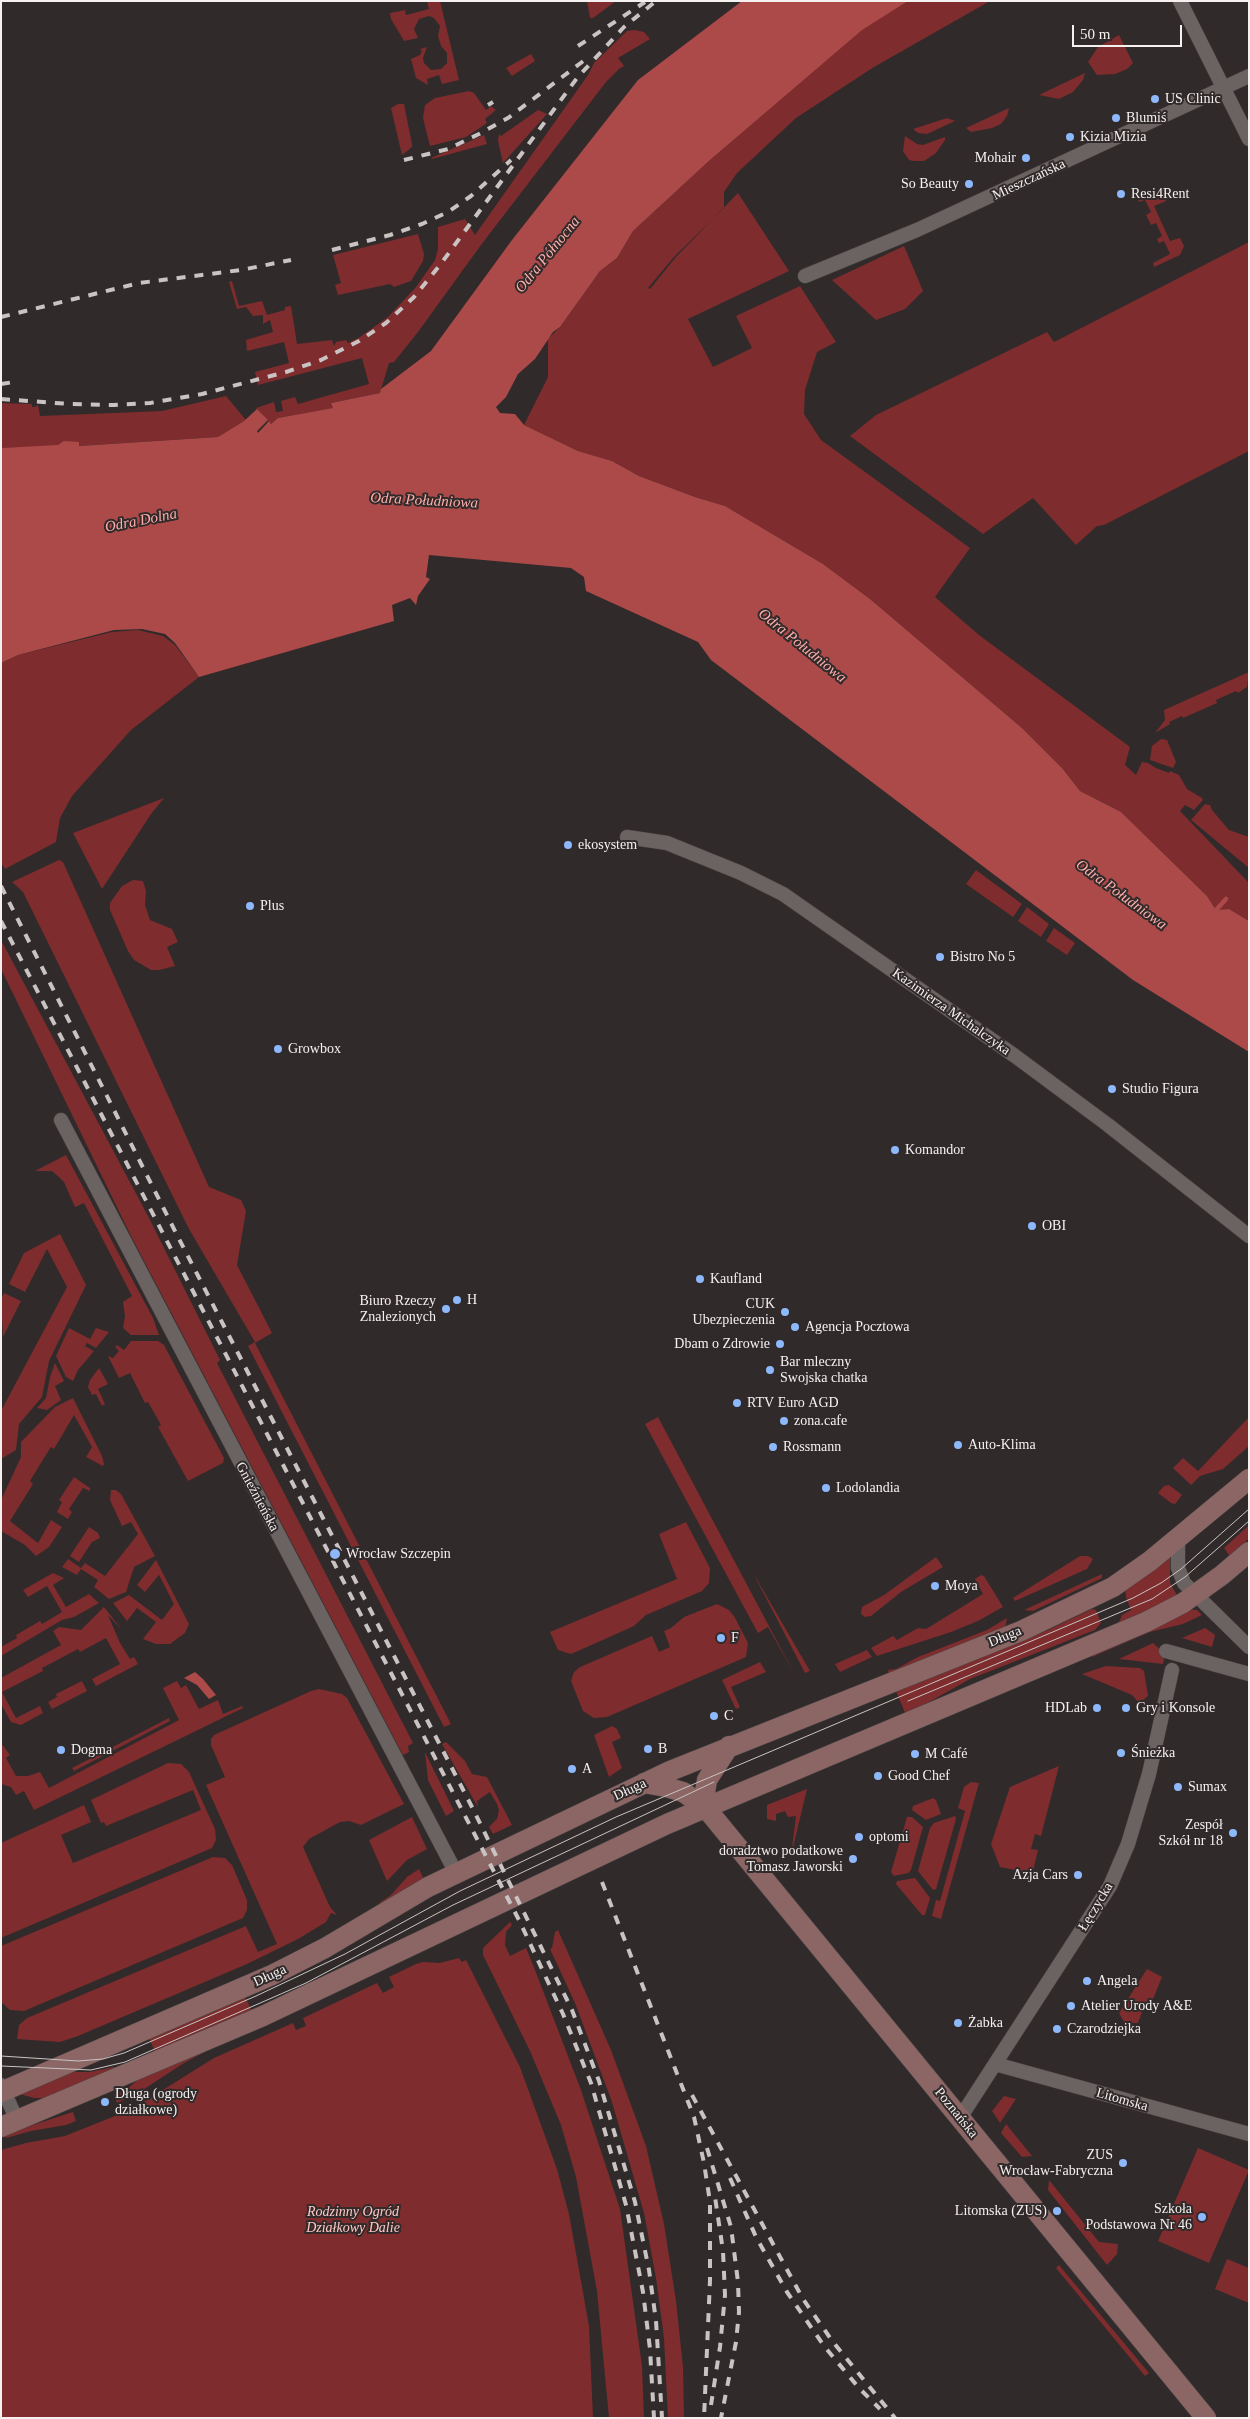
<!DOCTYPE html>
<html>
<head>
<meta charset="utf-8">
<style>
	body { margin:0 }
	#map { position:relative; width:1250px; height:2419px; overflow:hidden; background:#312a2a; font-family:"Times New Roman",serif }
	canvas { display:block }
	.frame { position:absolute; inset:0; border:2px solid #f5f1f0; pointer-events:none }
	.scale { position:absolute; left:1072px; top:25px; width:110px; height:22px; box-sizing:border-box; border:2px solid #f5f1f0; border-top:0; padding-left:6px; font-size:15px; line-height:18px; white-space:nowrap; color:#f5f1f0; -webkit-text-stroke:4px #312a2a; paint-order:stroke }
</style>
</head>
<body>
<div id="map">
<canvas width="1250" height="2419"></canvas>
<div class="frame"></div>
<div class="scale">50 m</div>
</div>
<script>
const context = document.querySelector('canvas').getContext('2d');
context.lineJoin = 'round';
function fillPath(path, color) {
  context.fillStyle = color;
  context.fill(path, 'evenodd');
}
function poly(rows) {
  const path = new Path2D();
  for (const r of rows) {
    path.moveTo(r[0], r[1]);
    for (let i = 2; i < r.length; i += 2) path.lineTo(r[i], r[i + 1]);
  }
  return path;
}
function trace(path, color, width, dash) {
  context.strokeStyle = color;
  context.lineWidth = width;
  context.lineCap = dash ? 'butt' : 'round';
  context.setLineDash(dash || []);
  context.stroke(path);
}
function write(font, color, halo, rows, align = 'center') {
  context.font = font + ' "Times New Roman",serif';
  context.lineWidth = 4;
  context.setLineDash([]);
  context.textBaseline = 'middle';
  context.strokeStyle = halo;
  context.fillStyle = color;
  for (const [text, x, y, turn = 0] of rows) {
    context.save();
    context.translate(x, y);
    context.rotate((+turn || 0) * Math.PI / 180);
    context.textAlign = isNaN(turn) ? turn : align;
    if (halo) context.strokeText(text, 0, 0);
    context.fillText(text, 0, 0);
    context.restore();
  }
}
fillPath(poly([
	[427,1,440,1,459,80,442,84,439,75,427,79,428,85,416,78,411,59,420,55,422,51,420,49,427,47,423,58,424,63,431,70,441,69,447,63,447,53,441,46,438,36,440,26,434,18,429,16,419,19,414,29,418,38,404,41,391,19,390,13,405,10,406,15,429,9],
	[587,1,616,1,593,18,590,18],
	[908,1,990,1,874,67,796,118,737,173,724,192,724,208,674,257,648,288,650,289,675,258,738,193,789,271,688,319,713,367,752,348,736,316,800,286,836,342,817,352,805,390,804,414,821,440,970,548,935,597,979,635,1130,747,1125,765,1136,775,1142,762,1148,763,1156,768,1169,773,1170,771,1179,775,1187,789,1202,798,1203,800,1194,810,1185,805,1180,811,1249,883,1249,921,1229,909,1216,910,1207,896,1121,812,1080,791,1062,768,1022,728,870,599,823,564,725,506,695,497,639,476,612,461,578,451,524,425,548,377,548,339,560,327,600,271,617,258,633,231,710,160,862,29],
	[635,30,644,32,650,39,618,58,624,66,619,69,606,82,481,245,418,332,394,362,389,363,380,393,331,403,334,408,278,418,271,424,256,408,274,402,276,412,283,411,281,401,295,397,298,404,369,384,362,358,258,385,255,372,289,363,284,342,247,351,246,340,273,332,270,320,263,324,263,315,253,316,246,307,237,309,229,282,232,281,239,306,262,301,267,315,285,310,285,307,291,306,297,344,332,340,334,346,336,342,346,340,348,343,360,337,388,317,416,287,435,260,438,249,438,227,465,219,475,235,588,75,594,63,627,31],
	[1119,35,1133,63,1127,69,1115,74,1097,75,1088,62,1098,47],
	[531,54,535,61,512,76,506,68],
	[1085,73,1083,80,1073,92,1059,99,1039,95],
	[469,91,474,93,486,110,491,106,496,110,485,119,487,123,466,137,430,146,423,118,425,105,435,98],
	[398,104,404,104,412,144,412,147,402,155,391,108],
	[1009,108,1007,116,1001,124,992,128,971,132,966,128],
	[538,110,547,114,503,163,498,141,499,134,501,136],
	[947,118,955,121,927,134,918,133,913,129],
	[484,135,487,144,432,159,431,158],
	[905,136,917,144,923,145,945,137,945,140,936,153,924,161,914,161,909,160,903,151],
	[1163,191,1166,201,1154,206,1170,241,1180,238,1184,246,1180,255,1154,267,1153,263,1170,254,1164,241,1159,243,1157,239,1162,236,1156,223,1151,225,1146,215,1151,212,1145,200,1139,202,1137,197,1148,192,1151,197],
	[418,234,424,254,423,261,411,281,394,287,390,284,338,295,335,285,341,283,333,255],
	[1249,242,1249,451,1104,525,1097,526,1076,545,1033,498,983,534,850,436,876,415,1047,332,1054,342],
	[904,246,923,291,905,309,876,320,832,280],
	[226,396,246,420,218,437,78,446,1,448,1,403,32,404,32,407,35,407,38,405,40,416,162,411],
	[138,630,163,636,175,645,199,677,131,730,72,796,60,818,56,842,5,869,1,863,1,663,18,655,112,632],
	[1249,672,1247,687,1238,693,1236,691,1216,700,1217,703,1183,718,1182,716,1169,722,1170,724,1155,733,1165,720,1164,710],
	[1161,739,1167,740,1176,762,1173,768,1150,760,1152,746],
	[164,798,151,814,102,889,73,833],
	[1205,804,1210,805,1212,810,1229,830,1249,837,1249,868,1191,820],
	[59,860,63,862,209,1187,241,1200,246,1211,237,1265,272,1333,255,1343,451,1724,444,1727,248,1346,255,1342,189,1229,23,892,12,882],
	[976,870,1022,904,1013,917,966,884],
	[133,880,143,881,146,891,145,905,150,920,172,929,178,942,167,947,175,966,159,970,151,970,134,960,128,951,110,910,110,903,122,886],
	[1027,907,1049,924,1041,937,1018,921],
	[1054,928,1075,943,1067,955,1046,941],
	[1,940,148,1216,220,1360,217,1363,413,1743,408,1746,409,1752,403,1755,132,1238,1,969],
	[66,1155,153,1318,159,1335,131,1335,123,1328,125,1316,123,1302,132,1296,84,1203,75,1207,64,1182,59,1177,52,1171,35,1171],
	[60,1234,86,1285,49,1361,42,1397,19,1424,16,1450,1,1459,1,1411,67,1287,47,1249,25,1292,9,1284,24,1253],
	[4,1293,21,1301,3,1337,1,1299],
	[69,1328,90,1339,96,1328,109,1332,96,1348,87,1343,85,1346,94,1351,78,1370,73,1381,66,1377,56,1356],
	[131,1341,158,1341,164,1345,224,1458,223,1463,188,1481,158,1427,161,1425,148,1402,145,1403,130,1373,119,1378,108,1356,113,1358,119,1351,115,1347,117,1345,124,1350],
	[55,1363,64,1381,55,1386,61,1400,47,1410,37,1408,46,1398,50,1377],
	[99,1368,108,1384,98,1389,105,1404,102,1406,96,1394,92,1395,88,1387,90,1380],
	[73,1398,102,1456,104,1464,103,1466,86,1457,92,1447,74,1415,54,1449,51,1447,44,1458,30,1481,33,1484,10,1521,38,1543,51,1520,62,1527,49,1547,36,1556,25,1545,1,1531,1,1500,21,1457,21,1442,55,1407],
	[658,1417,711,1517,796,1677,768,1627,758,1633,645,1424],
	[1249,1417,1249,1446,1223,1469,1200,1476,1191,1485,1173,1468,1183,1458,1198,1471],
	[74,1477,90,1488,90,1491,83,1488,69,1509,72,1512,68,1519,57,1512,62,1502,59,1500],
	[1169,1485,1182,1495,1175,1504,1171,1503,1158,1493,1164,1486],
	[111,1490,116,1490,121,1494,155,1556,134,1567,126,1592,109,1599,94,1587,98,1580,81,1569,77,1575,62,1567,68,1559,81,1568,85,1563,105,1576,138,1534,131,1522,122,1526,110,1500],
	[686,1522,710,1568,709,1583,702,1591,646,1615,634,1626,578,1651,571,1654,558,1650,550,1632,677,1579,659,1534],
	[1249,1525,1249,1538,1231,1558,1224,1548],
	[89,1527,98,1533,100,1538,92,1542,79,1562,70,1556],
	[1080,1556,1088,1556,1093,1559,1087,1569,1015,1601,1013,1598],
	[936,1557,943,1567,901,1592,871,1616,865,1617,861,1614,862,1607,884,1595],
	[1168,1557,1170,1558,1170,1583,1177,1595,1117,1627,1122,1615,1131,1610,1126,1597,1125,1589],
	[156,1560,189,1624,185,1633,170,1644,156,1644,143,1639,156,1622,137,1608,127,1621,113,1603,129,1595,162,1620,174,1604,159,1575,145,1592,137,1585],
	[752,1571,810,1671,805,1673],
	[53,1573,64,1578,53,1585,66,1607,89,1594,99,1603,74,1617,62,1620,1,1656,1,1647,17,1638,16,1635,40,1621,42,1624,62,1612,47,1586,28,1597,23,1590],
	[1102,1574,1102,1578,1033,1611,1024,1610],
	[981,1575,984,1576,1003,1607,978,1621,951,1632,877,1656,871,1648,893,1636,897,1640,918,1628,926,1629,983,1594,975,1579],
	[717,1604,729,1610,734,1616,748,1643,746,1657,607,1717,594,1718,583,1711,571,1681,574,1672,580,1667,652,1636,659,1652,670,1647,664,1631,671,1628,684,1617],
	[104,1607,122,1630,108,1615,120,1643,130,1659,134,1657,138,1664,96,1686,92,1679,120,1664,106,1638,80,1652,78,1649,42,1668,43,1671,2,1692,16,1718,40,1706,43,1713,21,1725,11,1722,1,1704,1,1678,61,1645,53,1631,59,1627,81,1630],
	[1092,1609,1096,1610,1101,1623,1095,1630,970,1679,906,1715,895,1689,1046,1631],
	[1188,1609,1197,1610,1202,1615,1183,1624,1150,1632,1092,1657,1092,1655],
	[1007,1618,1005,1628,889,1675,888,1670,896,1669,918,1657,987,1630],
	[1205,1628,1215,1635,1212,1647,1182,1638],
	[1153,1643,1165,1654,1163,1664,1119,1659],
	[867,1650,872,1657,840,1672,835,1664],
	[760,1662,766,1672,731,1687,740,1707,736,1709,722,1680],
	[1106,1666,1140,1668,1144,1671,1148,1696,1139,1703,1132,1695,1082,1674],
	[82,1681,87,1691,52,1709,48,1702,57,1697,56,1694],
	[177,1681,181,1688,186,1685,199,1709,218,1700,223,1714,242,1706,243,1708,34,1810,24,1791,16,1795,11,1787,1,1784,1,1743,10,1755,6,1758,16,1776,28,1776,40,1772,49,1788,179,1720,163,1688],
	[319,1689,342,1694,347,1698,404,1804,361,1825,349,1821,340,1822,309,1839,303,1847,330,1907,337,1915,331,1913,326,1922,298,1939,247,1964,78,2036,60,2042,17,2039,19,2025,27,2018,246,1926,258,1952,277,1944,206,1785,225,1777,211,1745,211,1739,214,1735,311,1691],
	[169,1718,170,1721,74,1771,72,1768],
	[612,1726,617,1729,621,1738,612,1742,622,1768,609,1777,594,1735],
	[446,1742,465,1761,472,1774,487,1777,512,1825,493,1834,489,1827,497,1819,499,1810,497,1804,490,1792,477,1801,478,1807,442,1744],
	[425,1752,454,1811,446,1816,428,1780],
	[168,1763,181,1764,189,1772,215,1829,216,1840,212,1848,1,1938,1,1843,84,1805,91,1822,61,1835,73,1863,201,1810,193,1790,106,1826,104,1822,101,1823,91,1800],
	[1059,1766,1041,1836,1035,1834,1031,1849,1038,1850,1031,1880,1015,1870,1000,1867,991,1844,1010,1787],
	[971,1782,979,1783,941,1919,932,1916,936,1900,940,1901,965,1811,958,1808,964,1787],
	[807,1789,791,1856,796,1816,788,1817,785,1811,776,1814,776,1821,767,1819,767,1805],
	[933,1798,936,1800,941,1814,926,1820,912,1810,913,1806],
	[955,1816,956,1819,936,1889,933,1890,918,1871,930,1828,934,1823],
	[412,1817,427,1849,407,1860,387,1881,369,1840],
	[907,1817,912,1817,923,1827,911,1870,908,1873,894,1876,891,1872],
	[213,1857,225,1858,232,1865,247,1900,247,1910,243,1918,24,2011,10,2010,1,2002,1,1946],
	[419,1869,424,1880,380,1904,379,1903,391,1895,407,1877],
	[915,1878,930,1898,925,1915,922,1915,896,1884,897,1881],
	[510,1922,512,1925,506,1932,505,1945,510,1956,526,1948,535,1970,581,2090,620,2209,642,2366,644,2418,609,2418,597,2291,576,2177,561,2125,530,2051,483,1955,483,1948],
	[558,1930,611,2050,646,2146,664,2224,676,2301,683,2367,684,2418,668,2418,664,2338,656,2278,644,2213,612,2102,575,2003,550,1949,552,1948,555,1932],
	[459,1958,462,1962,466,1960,520,2067,557,2169,569,2214,589,2326,593,2418,1,2418,1,2150,26,2143,65,2136,120,2114,142,2103,214,2058,293,2023,296,2030,306,2026,303,2018,377,1983,383,1993,394,1987,389,1977,416,1964,423,1962,440,1963],
	[1147,1969,1162,1977,1149,2009,1144,2007,1138,2023,1130,2023,1127,2027,1119,2013],
	[245,1996,252,2012,156,2054,149,2038],
	[214,2047,184,2063,135,2095,117,2103,114,2095,124,2091,139,2079],
	[114,2067,115,2069,47,2098,34,2098,20,2094,70,2072,90,2072],
	[1004,2096,1016,2099,1000,2123,992,2111],
	[73,2112,76,2121,66,2125,31,2131,6,2138,2,2135],
	[1006,2124,1032,2156,1022,2157,1001,2133],
	[1198,2148,1249,2170,1209,2263,1158,2241],
	[1049,2180,1099,2242,1118,2244,1117,2254,1107,2265,1048,2190],
	[1227,2259,1249,2268,1249,2303,1215,2289],
	[1059,2265,1149,2373,1145,2376,1056,2268]
]), '#7e2c2d');
fillPath(poly([
	[742,1,908,1,862,30,710,160,633,231,617,258,600,271,560,327,553,332,535,359,518,374,506,397,496,407,500,413,515,414,524,425,578,451,612,461,639,476,695,497,725,506,823,564,870,599,1022,728,1062,768,1080,791,1121,812,1207,896,1216,910,1229,909,1249,921,1249,1052,1133,980,711,660,698,642,586,591,584,577,571,568,429,555,426,577,430,579,418,596,416,605,410,598,392,605,394,621,199,677,175,643,165,634,142,629,114,630,18,655,1,663,1,448,58,445,64,441,79,442,79,446,218,437,244,421,257,409,268,420,257,431,258,433,269,421,271,424,278,418,333,408,331,403,380,393,381,389,431,351,512,240,638,80],
	[195,1672,203,1679,216,1695,209,1699,197,1685,184,1678]
]), '#ac4a4a');
trace(poly([
	[1216,910,1226,899]
]), '#ac4a4a', 4.5);
const street = poly([
	[1180,1,1249,139],
	[805,276,917,230,1249,76],
	[627,837,667,843,741,873,783,894,1015,1056,1108,1125,1249,1236],
	[61,1120,456,1873],
	[1178,1537,1178,1568,1184,1583,1249,1647],
	[1166,1651,1249,1674],
	[995,2064,1249,2134],
	[1,2085,17,2120],
	[960,2118,1110,1886,1128,1844,1149,1774,1172,1670]
]);
const secondary = poly([
	[644,1783,666,1787,683,1792,705,1807,1206,2418],
	[705,1807,704,1799,707,1780,729,1746],
	[1,2092,272,1975,325,1948,428,1887,670,1771,1021,1631,1113,1587,1150,1561,1249,1479],
	[1,2127,263,2016,667,1824,1146,1622,1183,1603,1222,1575,1249,1552]
]);
trace(street, '#4e4848', 15);
trace(secondary, '#4e4848', 21);
trace(street, '#6b6362', 14);
trace(secondary, '#8c6665', 20);
trace(poly([
	[908,1701,1152,1599,1185,1577,1249,1521],
	[1,2056,78,2061,103,2059,124,2053,256,1996,345,1954,460,1891,616,1817,1133,1598,1161,1583,1181,1569,1249,1509],
	[1,2066,91,2070,125,2062,306,1983,453,1905,714,1782]
]), '#c9c4c3', 1);
trace(poly([
	[578,46,645,2],
	[488,105,493,102],
	[404,160,448,149,479,134,508,118,586,59],
	[332,250,390,235,422,224,448,212,471,196,511,160],
	[1,317,139,283,241,270,291,260],
	[1,384,14,382],
	[1,399,70,404,114,405,150,403,202,394,286,372,321,360,359,341,386,323,414,297,440,265,577,78,624,27,656,1],
	[1,886,176,1233,473,1809,572,2010,599,2081,635,2202,649,2270,656,2321,662,2418],
	[1,921,475,1835,520,1922,563,2014,591,2083,626,2205,643,2292,650,2349,654,2418],
	[602,1882,694,2117,704,2163,710,2202,710,2280,704,2418],
	[692,2095,803,2299,833,2342,895,2418],
	[707,2148,731,2227,738,2282,739,2312,736,2342,721,2418],
	[730,2178,756,2237,787,2292,824,2346,859,2388,880,2409],
	[711,2405,720,2347,725,2295,723,2251,715,2197]
]), '#c9c4c3', 4, [9, 9]);
for (const [x, y, r, color] of [
	[1155,99,5,"#8db9fc"],
	[1116,118,5,"#8db9fc"],
	[1070,137,5,"#8db9fc"],
	[1026,158,5,"#8db9fc"],
	[969,184,5,"#8db9fc"],
	[1121,194,5,"#8db9fc"],
	[568,845,5,"#8db9fc"],
	[250,906,5,"#8db9fc"],
	[940,957,5,"#8db9fc"],
	[278,1049,5,"#8db9fc"],
	[1112,1089,5,"#8db9fc"],
	[895,1150,5,"#8db9fc"],
	[1032,1226,5,"#8db9fc"],
	[700,1279,5,"#8db9fc"],
	[457,1300,5,"#8db9fc"],
	[446,1309,5,"#8db9fc"],
	[785,1312,5,"#8db9fc"],
	[795,1327,5,"#8db9fc"],
	[780,1344,5,"#8db9fc"],
	[770,1370,5,"#8db9fc"],
	[737,1403,5,"#8db9fc"],
	[784,1421,5,"#8db9fc"],
	[958,1445,5,"#8db9fc"],
	[773,1447,5,"#8db9fc"],
	[826,1488,5,"#8db9fc"],
	[335,1554,6,"#8db9fc"],
	[935,1586,5,"#8db9fc"],
	[721,1638,5,"#8db9fc"],
	[1097,1708,5,"#8db9fc"],
	[1126,1708,5,"#8db9fc"],
	[714,1716,5,"#8db9fc"],
	[648,1749,5,"#8db9fc"],
	[61,1750,5,"#8db9fc"],
	[1121,1753,5,"#8db9fc"],
	[915,1754,5,"#8db9fc"],
	[572,1769,5,"#8db9fc"],
	[878,1776,5,"#8db9fc"],
	[1178,1787,5,"#8db9fc"],
	[1233,1833,5,"#8db9fc"],
	[859,1837,5,"#8db9fc"],
	[853,1859,5,"#8db9fc"],
	[1078,1875,5,"#8db9fc"],
	[1087,1981,5,"#8db9fc"],
	[1071,2006,5,"#8db9fc"],
	[958,2023,5,"#8db9fc"],
	[1057,2029,5,"#8db9fc"],
	[105,2102,5,"#8db9fc"],
	[1123,2163,5,"#8db9fc"],
	[1057,2211,5,"#8db9fc"],
	[1202,2217,5,"#8db9fc"]
]) {
  const dot = new Path2D();
  dot.arc(x, y, r, 0, 2 * Math.PI);
  context.fillStyle = color;
  context.fill(dot);
  trace(dot, '#312a2a', 2);
}
write('14px', '#f5f1f0', '#312a2a', [
	["US Clinic",1165,99],
	["Blumiś",1126,118],
	["Kizia Mizia",1080,137],
	["Mohair",1016,158,"right"],
	["So Beauty",959,184,"right"],
	["Resi4Rent",1131,194],
	["ekosystem",578,845],
	["Plus",260,906],
	["Bistro No 5",950,957],
	["Growbox",288,1049],
	["Studio Figura",1122,1089],
	["Komandor",905,1150],
	["OBI",1042,1226],
	["Kaufland",710,1279],
	["H",467,1300],
	["Biuro Rzeczy",436,1301,"right"],
	["Znalezionych",436,1317,"right"],
	["CUK",775,1304,"right"],
	["Ubezpieczenia",775,1320,"right"],
	["Agencja Pocztowa",805,1327],
	["Dbam o Zdrowie",770,1344,"right"],
	["Bar mleczny",780,1362],
	["Swojska chatka",780,1378],
	["RTV Euro AGD",747,1403],
	["zona.cafe",794,1421],
	["Auto-Klima",968,1445],
	["Rossmann",783,1447],
	["Lodolandia",836,1488],
	["Wrocław Szczepin",346,1554],
	["Moya",945,1586],
	["F",731,1638],
	["HDLab",1087,1708,"right"],
	["Gry i Konsole",1136,1708],
	["C",724,1716],
	["B",658,1749],
	["Dogma",71,1750],
	["Śnieżka",1131,1753],
	["M Café",925,1754],
	["A",582,1769],
	["Good Chef",888,1776],
	["Sumax",1188,1787],
	["Zespół",1223,1825,"right"],
	["Szkół nr 18",1223,1841,"right"],
	["optomi",869,1837],
	["doradztwo podatkowe",843,1851,"right"],
	["Tomasz Jaworski",843,1867,"right"],
	["Azja Cars",1068,1875,"right"],
	["Angela",1097,1981],
	["Atelier Urody A&E",1081,2006],
	["Żabka",968,2023],
	["Czarodziejka",1067,2029],
	["Długa (ogrody",115,2094],
	["działkowe)",115,2110],
	["ZUS",1113,2155,"right"],
	["Wrocław-Fabryczna",1113,2171,"right"],
	["Szkoła",1192,2209,"right"],
	["Podstawowa Nr 46",1192,2225,"right"],
	["Litomska (ZUS)",1047,2211,"right"]
], 'left');
write('14px', '#f5f1f0', '#312a2a', [
	["Mieszczańska",1029,180,-25],
	["Kazimierza Michalczyka",951,1012,35],
	["Gnieźnieńska",257,1497,62],
	["Długa",1005,1637,-22],
	["Długa",630,1790,-25],
	["Łęczycka",1096,1907,-59],
	["Długa",270,1976,-25],
	["Litomska",1122,2100,16],
	["Poznańska",956,2113,51]
]);
write('italic 14px', '#fec7c3', '#312a2a', [
	["Rodzinny Ogród",353,2212],
	["Działkowy Dalie",353,2228]
]);
write('italic 15px', '#ffaeaa', '#312a2a', [
	["Odra Północna",548,255,-51],
	["Odra Południowa",424,501,3],
	["Odra Dolna",141,521,-11],
	["Odra Południowa",802,646,39],
	["Odra Południowa",1121,895,36]
]);
</script>
</body>
</html>
